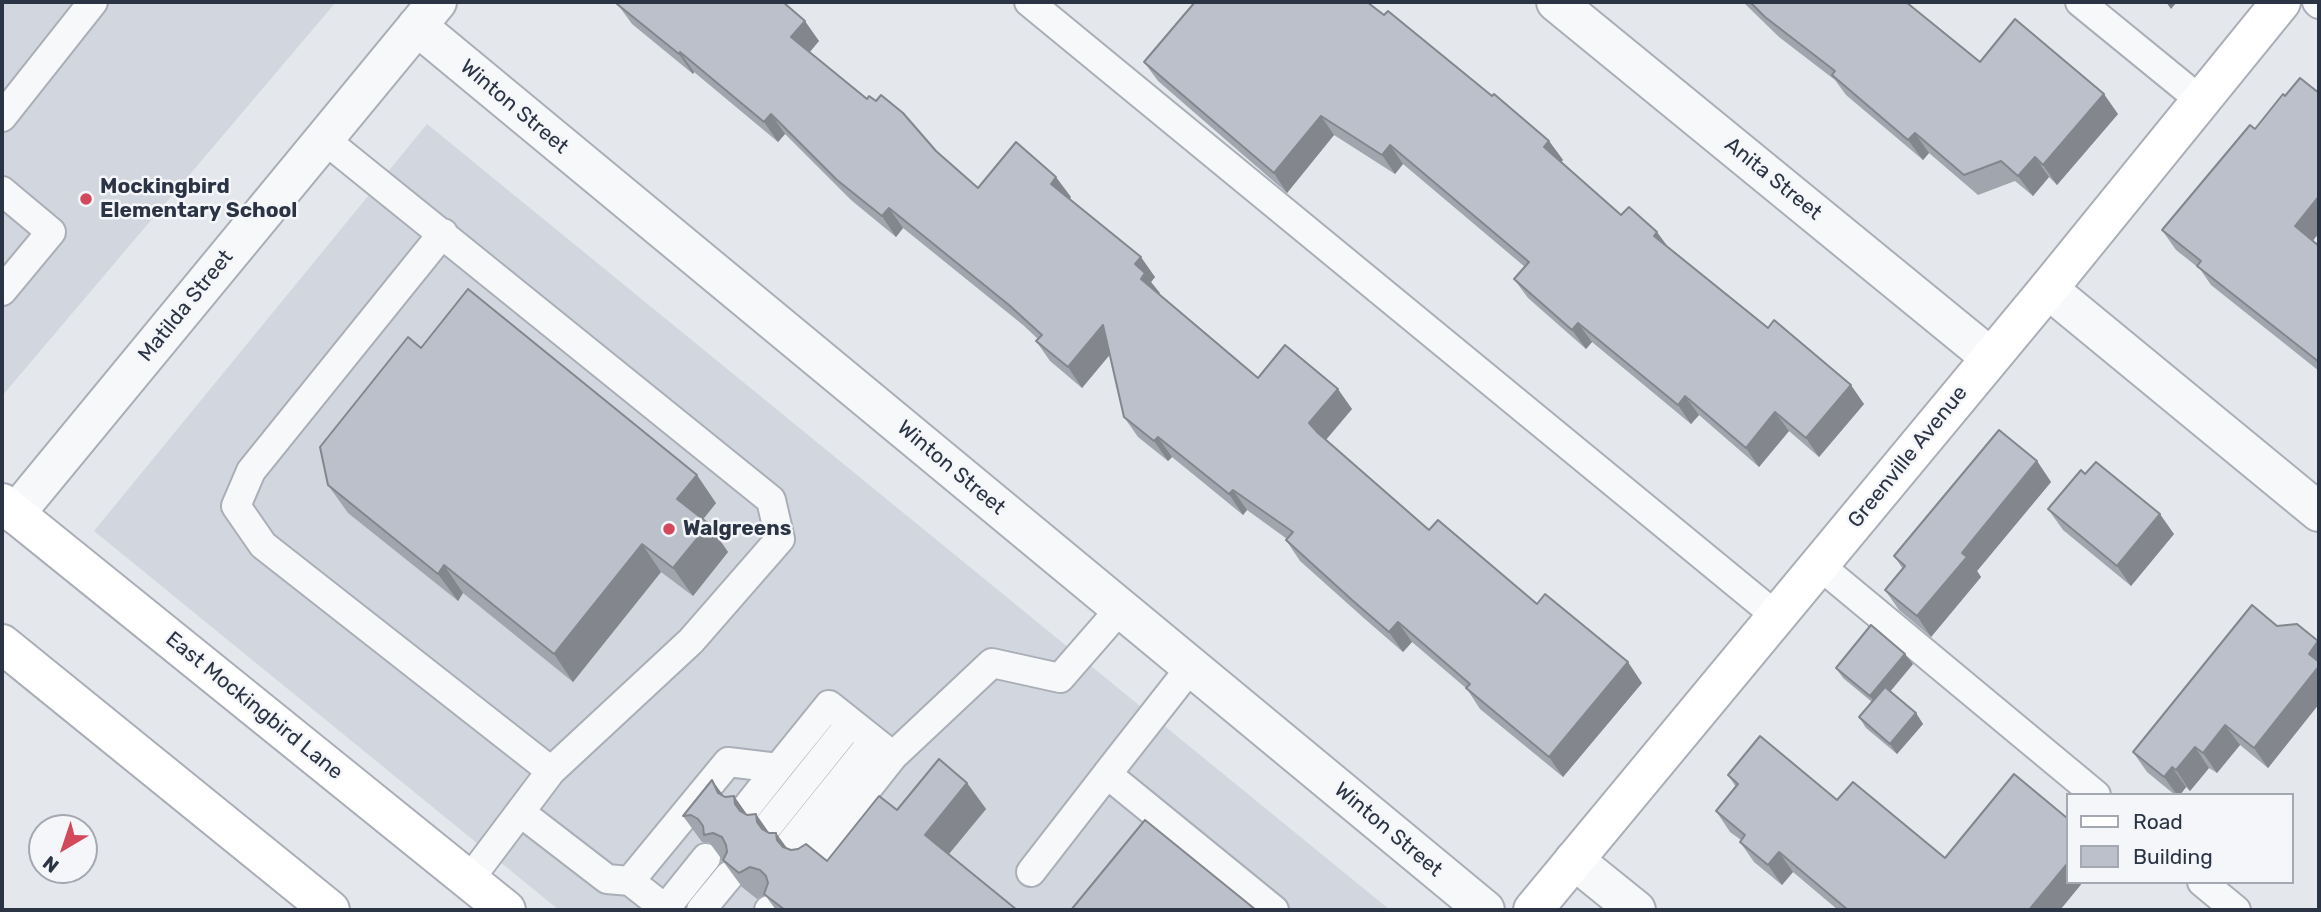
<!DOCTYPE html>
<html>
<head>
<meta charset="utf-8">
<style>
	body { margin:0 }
	#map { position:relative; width:2321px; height:912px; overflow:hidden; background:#e4e7ec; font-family:Rubik,sans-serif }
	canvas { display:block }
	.frame { position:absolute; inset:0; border:4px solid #2b3445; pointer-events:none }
	.legend { position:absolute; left:2066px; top:793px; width:228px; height:91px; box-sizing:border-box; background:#f4f6f9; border:2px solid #a4a8b1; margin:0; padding:9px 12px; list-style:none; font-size:21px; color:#2b3445 }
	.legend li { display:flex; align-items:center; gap:14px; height:35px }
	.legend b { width:35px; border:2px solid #a4a8b1 }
	.north { position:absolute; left:28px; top:814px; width:70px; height:70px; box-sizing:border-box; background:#f4f6f9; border:2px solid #a4a8b1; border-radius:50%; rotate:219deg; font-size:19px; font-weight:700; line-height:28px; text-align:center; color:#2b3445 }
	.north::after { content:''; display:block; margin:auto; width:24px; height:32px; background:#d1495b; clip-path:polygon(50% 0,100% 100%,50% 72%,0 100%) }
</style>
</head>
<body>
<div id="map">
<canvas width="2321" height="912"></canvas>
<div class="frame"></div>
<ul class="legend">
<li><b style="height:9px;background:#fff"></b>Road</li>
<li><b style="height:19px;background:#bbc0ca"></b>Building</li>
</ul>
<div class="north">N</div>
</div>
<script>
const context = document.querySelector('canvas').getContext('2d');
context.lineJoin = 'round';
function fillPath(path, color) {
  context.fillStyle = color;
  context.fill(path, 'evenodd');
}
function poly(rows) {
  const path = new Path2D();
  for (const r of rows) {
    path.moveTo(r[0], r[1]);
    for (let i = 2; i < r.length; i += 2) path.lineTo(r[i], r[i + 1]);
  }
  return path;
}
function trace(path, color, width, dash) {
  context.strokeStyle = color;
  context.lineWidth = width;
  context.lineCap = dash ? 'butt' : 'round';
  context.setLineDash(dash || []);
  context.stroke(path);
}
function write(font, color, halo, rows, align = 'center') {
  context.font = font + ' Rubik,sans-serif';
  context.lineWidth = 5;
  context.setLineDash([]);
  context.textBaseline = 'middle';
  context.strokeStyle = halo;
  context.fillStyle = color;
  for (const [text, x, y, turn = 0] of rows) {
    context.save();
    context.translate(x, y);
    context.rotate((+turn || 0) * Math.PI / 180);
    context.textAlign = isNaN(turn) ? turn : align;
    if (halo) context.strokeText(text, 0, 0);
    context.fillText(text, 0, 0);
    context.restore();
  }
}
fillPath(poly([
	[2,2,336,2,2,396],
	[427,124,1390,910,559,910,94,531]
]), '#d2d6de');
const service = poly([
	[1029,2,1775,615],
	[2080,2,2200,100],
	[2317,2,2319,4],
	[2,117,93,2],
	[324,139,771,500,780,539,691,641,551,771,469,880],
	[2,191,51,232,2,291],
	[443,233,251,471,236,506,263,545,551,771],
	[1819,565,2096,795],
	[1191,667,1107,774,1274,910],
	[747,807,778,768],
	[520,812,607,879,630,881],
	[769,825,850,724],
	[791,843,873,741],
	[811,860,893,756],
	[1031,872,1107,774],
	[2202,882,2236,910],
	[665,909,706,858],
	[667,910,630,881,728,762,778,768,829,705,893,756,992,663,1060,678,1121,608],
	[701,910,729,876],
	[769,910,770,910]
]);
const minor = poly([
	[1556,2,1990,357],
	[417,26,1485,910],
	[2048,289,2319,512],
	[1574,860,1636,910]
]);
const tertiary = poly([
	[15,514,437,2]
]);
const secondary = poly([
	[2,503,506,910],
	[2,644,330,910],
	[1533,910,2048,289,2281,2]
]);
trace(service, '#a9aeb7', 32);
trace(minor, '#a9aeb7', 42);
trace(tertiary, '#a9aeb7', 42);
trace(secondary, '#a9aeb7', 42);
trace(service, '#f7f8fa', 28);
trace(minor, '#f7f8fa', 38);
trace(tertiary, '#f7f8fa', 38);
trace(secondary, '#fff', 38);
fillPath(poly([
	[616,2,783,2,819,41,810,52,867,99,936,151,978,188,1071,197,1069,199,1155,277,1151,282,1159,294,1258,378,1352,409,1326,440,1429,530,1537,604,1642,683,1563,777,1480,709,1467,689,1412,642,1403,652,1366,620,1300,561,1286,540,1287,539,1247,510,1243,515,1172,457,1168,461,1138,437,1124,417,1110,354,1082,388,1050,361,1036,341,1038,339,1023,325,903,228,896,237,851,200,785,134,778,142,694,72,693,74,632,24],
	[1743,2,1906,2,1980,62,2118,114,2057,185,2049,177,2033,196,2015,181,1978,195,1929,153,1923,160,1846,95,1835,80,1779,37],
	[1144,62,1549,141,1563,160,1561,162,1621,215,1667,246,1864,404,1819,457,1789,431,1759,467,1699,415,1691,424,1592,342,1586,349,1528,298,1514,279,1525,267,1403,164,1395,174,1334,135,1287,193,1158,81],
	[2319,93,2319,233,2313,241,2319,246,2319,371,2211,285,2200,269,2176,250,2162,230,2285,96],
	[421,348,716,503,703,519,728,552,693,596,661,572,573,682,463,593,458,601,348,513,328,485],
	[2037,461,2051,482,1977,571,1981,577,1931,637,1899,610,1885,590,1903,569,1894,556],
	[2048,509,2174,534,2131,586,2063,530],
	[2277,626,2319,642,2319,704,2268,768,2240,745,2217,773,2209,768,2190,791,2186,787,2180,795,2175,795,2147,772,2133,752],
	[1913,664,1890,692,1916,713,1923,724,1897,754,1866,728,1859,717,1872,702,1843,678,1836,668],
	[1728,775,1837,800,1945,858,2067,882,2083,882,2060,910,1838,910,1793,872,1782,885,1754,862,1740,842,1741,840,1730,832,1716,811,1736,787],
	[967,783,986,809,949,854,1017,910,776,910,765,895,757,899,742,887,709,842,702,842,683,816,723,796,725,797,734,796,747,815,788,849,827,861,897,810]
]), '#a1a5ae');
fillPath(poly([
	[2166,2,2177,2,2171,9],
	[805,21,819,41,805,57,791,37],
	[680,52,694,72,693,74,679,54],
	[2104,94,2118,114,2057,185,2043,165],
	[771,114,785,134,778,142,764,122],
	[1321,116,1334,135,1287,193,1274,173],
	[1915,133,1929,153,1923,160,1908,140],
	[1549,141,1563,160,1557,166,1544,147],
	[1390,145,1403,164,1395,174,1382,155],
	[2035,157,2049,177,2033,196,2018,176],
	[1056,177,1071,197,1065,204,1051,184],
	[2319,196,2319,233,2308,246,2295,226],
	[889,208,903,228,896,237,882,216],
	[1657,232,1671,251,1654,236],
	[1141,257,1155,277,1151,282,1160,293,1155,299,1141,279,1135,264],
	[1578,323,1592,342,1586,349,1572,330],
	[1103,325,1118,345,1082,388,1068,367],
	[1851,385,1864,404,1819,457,1806,438],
	[1338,389,1352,409,1323,443,1309,423],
	[1685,396,1699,415,1691,424,1678,405],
	[1775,412,1789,431,1759,467,1746,448],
	[1158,437,1172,457,1168,461,1154,441],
	[2037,461,2051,482,1977,571,1981,577,1931,637,1917,616,1962,553],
	[697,475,716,503,697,527,677,499],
	[1233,490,1247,510,1243,515,1229,494],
	[2160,514,2174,534,2131,586,2117,566],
	[709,524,728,552,693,596,673,568],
	[642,544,661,572,573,682,554,654],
	[444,565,463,593,458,601,438,574],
	[1398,622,1412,642,1403,652,1389,632],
	[2318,641,2319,704,2268,768,2254,748,2309,654],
	[1905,654,1913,664,1877,707,1870,696],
	[1628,662,1642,683,1563,777,1549,757],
	[1916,713,1923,724,1897,754,1890,744],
	[2225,725,2240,745,2217,773,2203,753],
	[2195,747,2209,768,2190,791,2176,770],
	[2172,767,2186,787,2180,795,2177,795,2164,777],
	[712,780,731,806,718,793],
	[967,783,986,809,943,861,925,835],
	[734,796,753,823,758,837,735,804],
	[756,814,775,841,775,848,757,822],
	[776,833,795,859,796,867,777,840],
	[1779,852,1793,872,1782,885,1768,865],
	[2067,864,2067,882,2083,882,2060,910,2029,910]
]), '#83868d');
const building = poly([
	[620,2,783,2,805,21,791,37,867,99,869,96,876,101,881,95,903,113,936,151,978,188,1016,142,1056,177,1051,184,1141,257,1135,264,1145,273,1141,279,1258,378,1285,345,1338,389,1309,423,1318,433,1429,530,1438,520,1537,604,1545,594,1628,662,1549,757,1466,688,1470,684,1398,622,1389,632,1352,600,1286,540,1293,532,1233,490,1229,494,1158,437,1154,441,1124,417,1103,325,1068,367,1036,341,1042,335,1009,305,889,208,882,216,837,180,771,114,764,122,680,52,679,54,617,4,620,2],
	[1195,2,1367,2,1384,15,1388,11,1492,96,1494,94,1549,141,1544,147,1621,215,1629,207,1657,232,1654,236,1768,328,1774,320,1851,385,1806,438,1775,412,1746,448,1685,396,1678,405,1578,323,1572,330,1514,279,1529,262,1390,145,1382,155,1321,116,1274,173,1144,62,1195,2],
	[1750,2,1906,2,1980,62,2015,19,2104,94,2043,165,2035,157,2018,176,2001,161,1964,175,1915,133,1908,140,1832,75,1835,71,1765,17,1750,2],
	[2300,78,2319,93,2319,196,2295,226,2319,246,2319,362,2197,266,2201,261,2162,230,2250,125,2255,129,2283,94,2285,96,2300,78],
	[468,289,697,475,677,499,709,524,673,568,642,544,554,654,444,565,438,574,328,485,320,447,408,337,421,348,468,289],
	[1999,430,2037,461,1962,553,1967,557,1917,616,1885,590,1905,566,1894,556,1999,430],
	[2096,462,2160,514,2117,566,2048,509,2081,470,2085,474,2096,462],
	[2252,605,2277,626,2297,624,2318,641,2309,654,2319,662,2319,666,2254,748,2225,725,2203,753,2195,747,2176,770,2172,767,2164,777,2133,752,2252,605],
	[1871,625,1905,654,1870,696,1836,668,1871,625],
	[1885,687,1916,713,1890,744,1859,717,1885,687],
	[1760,736,1837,800,1853,782,1945,858,2014,774,2067,818,2067,864,2029,910,1848,910,1779,852,1768,865,1740,842,1745,835,1716,811,1738,784,1728,775,1760,736],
	[939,759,967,783,925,835,1017,910,785,910,764,894,768,883,766,876,760,870,750,867,739,873,723,860,727,852,726,845,722,837,713,833,704,835,703,826,698,819,691,815,683,816,712,780,718,793,725,797,734,796,735,804,740,811,747,815,756,814,757,822,762,829,769,833,776,833,777,840,783,847,791,850,798,849,806,844,827,861,879,796,897,810,939,759],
	[1145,820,1256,910,1071,910,1145,820]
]);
fillPath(building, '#bbc0ca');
trace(building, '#83868d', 2);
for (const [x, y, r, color] of [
	[86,199,7,"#d1495b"],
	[669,529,7,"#d1495b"]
]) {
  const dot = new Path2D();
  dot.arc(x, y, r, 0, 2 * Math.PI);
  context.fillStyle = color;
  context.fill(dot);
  trace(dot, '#f4f6f9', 2.5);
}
write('21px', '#2b3445', '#f4f6f9', [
	["Winton Street",514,107,40],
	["Anita Street",1773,179,39],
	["Matilda Street",186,306,-51],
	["Greenville Avenue",1908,457,-51],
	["Winton Street",951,468,40],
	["East Mockingbird Lane",254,706,39],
	["Winton Street",1388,830,40]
]);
write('bold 21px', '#2b3445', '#f4f6f9', [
	["Mockingbird",100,187],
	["Elementary School",100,211],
	["Walgreens",683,529]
], 'left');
</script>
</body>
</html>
